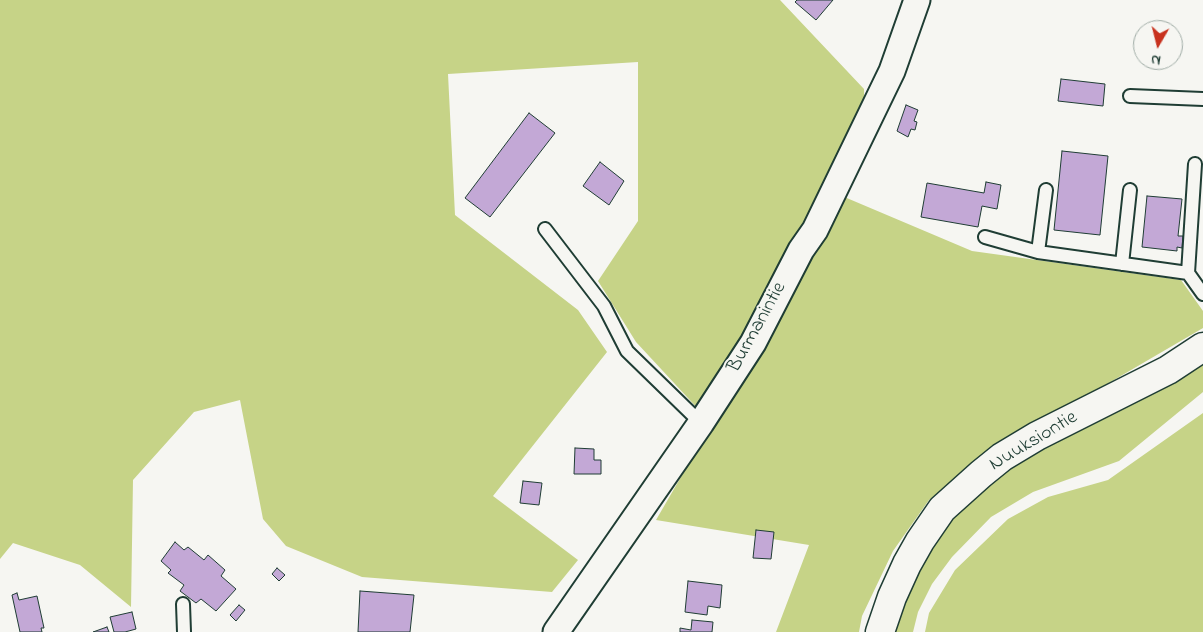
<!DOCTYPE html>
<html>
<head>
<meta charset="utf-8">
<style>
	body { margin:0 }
	#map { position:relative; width:1203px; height:632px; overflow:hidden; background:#f6f6f2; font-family:"Indie Flower",sans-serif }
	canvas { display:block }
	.north { position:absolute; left:1133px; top:20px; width:50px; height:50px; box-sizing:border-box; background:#f6f6f2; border:1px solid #a0aca6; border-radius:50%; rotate:188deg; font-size:14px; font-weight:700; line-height:20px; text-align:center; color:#1f3d34 }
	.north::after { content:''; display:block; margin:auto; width:18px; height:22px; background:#c8321e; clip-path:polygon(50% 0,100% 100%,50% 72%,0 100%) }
</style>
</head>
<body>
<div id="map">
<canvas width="1203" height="632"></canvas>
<div class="north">N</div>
</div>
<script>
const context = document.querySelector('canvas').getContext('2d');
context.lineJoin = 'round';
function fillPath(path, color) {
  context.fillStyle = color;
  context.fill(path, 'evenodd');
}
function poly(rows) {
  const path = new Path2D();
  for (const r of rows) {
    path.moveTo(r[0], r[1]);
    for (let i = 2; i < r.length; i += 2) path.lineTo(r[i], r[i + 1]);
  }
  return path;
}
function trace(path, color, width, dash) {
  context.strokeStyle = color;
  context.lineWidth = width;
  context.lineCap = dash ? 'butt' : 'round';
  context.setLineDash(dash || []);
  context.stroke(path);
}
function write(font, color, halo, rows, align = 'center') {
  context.font = font + ' "Indie Flower",sans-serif';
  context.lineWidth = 4;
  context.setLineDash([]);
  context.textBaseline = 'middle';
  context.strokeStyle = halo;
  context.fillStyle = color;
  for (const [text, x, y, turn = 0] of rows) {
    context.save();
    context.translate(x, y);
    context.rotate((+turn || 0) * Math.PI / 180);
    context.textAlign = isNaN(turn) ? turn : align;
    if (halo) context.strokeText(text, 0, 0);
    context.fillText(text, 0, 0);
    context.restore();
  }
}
fillPath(poly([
	[0,0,780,0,864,89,865,146,842,196,972,251,1181,280,1203,311,1203,328,1107,384,993,446,929,500,893,551,862,616,859,632,776,632,809,545,656,520,714,420,700,411,636,342,598,281,638,221,638,62,448,74,455,215,578,310,607,352,493,496,578,560,552,592,362,577,286,546,263,519,240,400,194,412,133,480,131,607,80,565,13,543,0,559],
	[1203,364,1203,392,1119,461,1033,492,991,517,952,557,932,584,918,612,913,632,893,632,898,614,923,559,953,515,1017,464,1057,442,1162,389],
	[1203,413,1203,632,925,632,929,613,955,570,1008,519,1048,497,1108,480]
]), '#c6d387');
const building = poly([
	[797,0,833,0,816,20,795,2,797,0],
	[1061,79,1105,84,1103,106,1058,101,1061,79],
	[906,105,918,110,914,121,917,122,915,130,911,129,908,137,897,131,906,105],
	[529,113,555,133,490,217,465,198,529,113],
	[1062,151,1108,156,1100,235,1054,230,1062,151],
	[600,162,624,181,609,205,583,186,600,162],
	[986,182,1001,185,997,209,982,206,978,227,921,217,927,183,984,193,986,182],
	[1147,196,1182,199,1178,236,1183,236,1182,248,1177,247,1177,251,1142,247,1147,196],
	[575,448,594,449,594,460,601,460,601,474,574,474,575,448],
	[523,481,542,483,539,505,520,503,523,481],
	[756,530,774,532,771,559,753,558,756,530],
	[175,542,184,550,188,547,204,560,208,555,225,570,221,576,236,589,216,611,201,599,196,603,180,591,184,585,168,573,171,570,161,561,175,542],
	[277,568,285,575,279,581,272,574,277,568],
	[688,581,722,585,720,608,708,606,707,615,685,612,688,581],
	[360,591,414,595,410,632,358,632,360,591],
	[17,593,19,600,37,596,44,628,41,628,42,632,20,632,12,595,17,593],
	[239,605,245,610,236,621,230,615,239,605],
	[132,612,136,629,125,632,114,632,110,617,132,612],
	[692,620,713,622,712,632,680,632,680,628,691,630,692,620],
	[107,627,109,632,93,632,107,627]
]);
fillPath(building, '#c3a8d6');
trace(building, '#1f3d34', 1);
const lane = poly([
	[1130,96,1203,99],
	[545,229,604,306,627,351,701,423],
	[985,237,1038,252,1188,273,1203,294],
	[1038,252,1046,190],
	[1122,264,1130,190],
	[1188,273,1195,164],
	[183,604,184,632]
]);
const street = poly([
	[556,632,701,423,753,343,801,250,815,230,892,71,917,0]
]);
const secondary = poly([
	[880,632,892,597,907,564,920,541,942,509,981,474,1002,457,1037,436,1168,370,1203,347]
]);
trace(lane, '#1f3d34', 16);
trace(street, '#1f3d34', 29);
trace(secondary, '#1f3d34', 31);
trace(lane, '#f6f6f2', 12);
trace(street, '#f6f6f2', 25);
trace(secondary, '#f6f6f2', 28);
write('20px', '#1f3d34', '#f6f6f2', [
	["Burmanintie",758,328,-61],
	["Nuuksiontie",1034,442,-31]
]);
</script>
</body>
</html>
